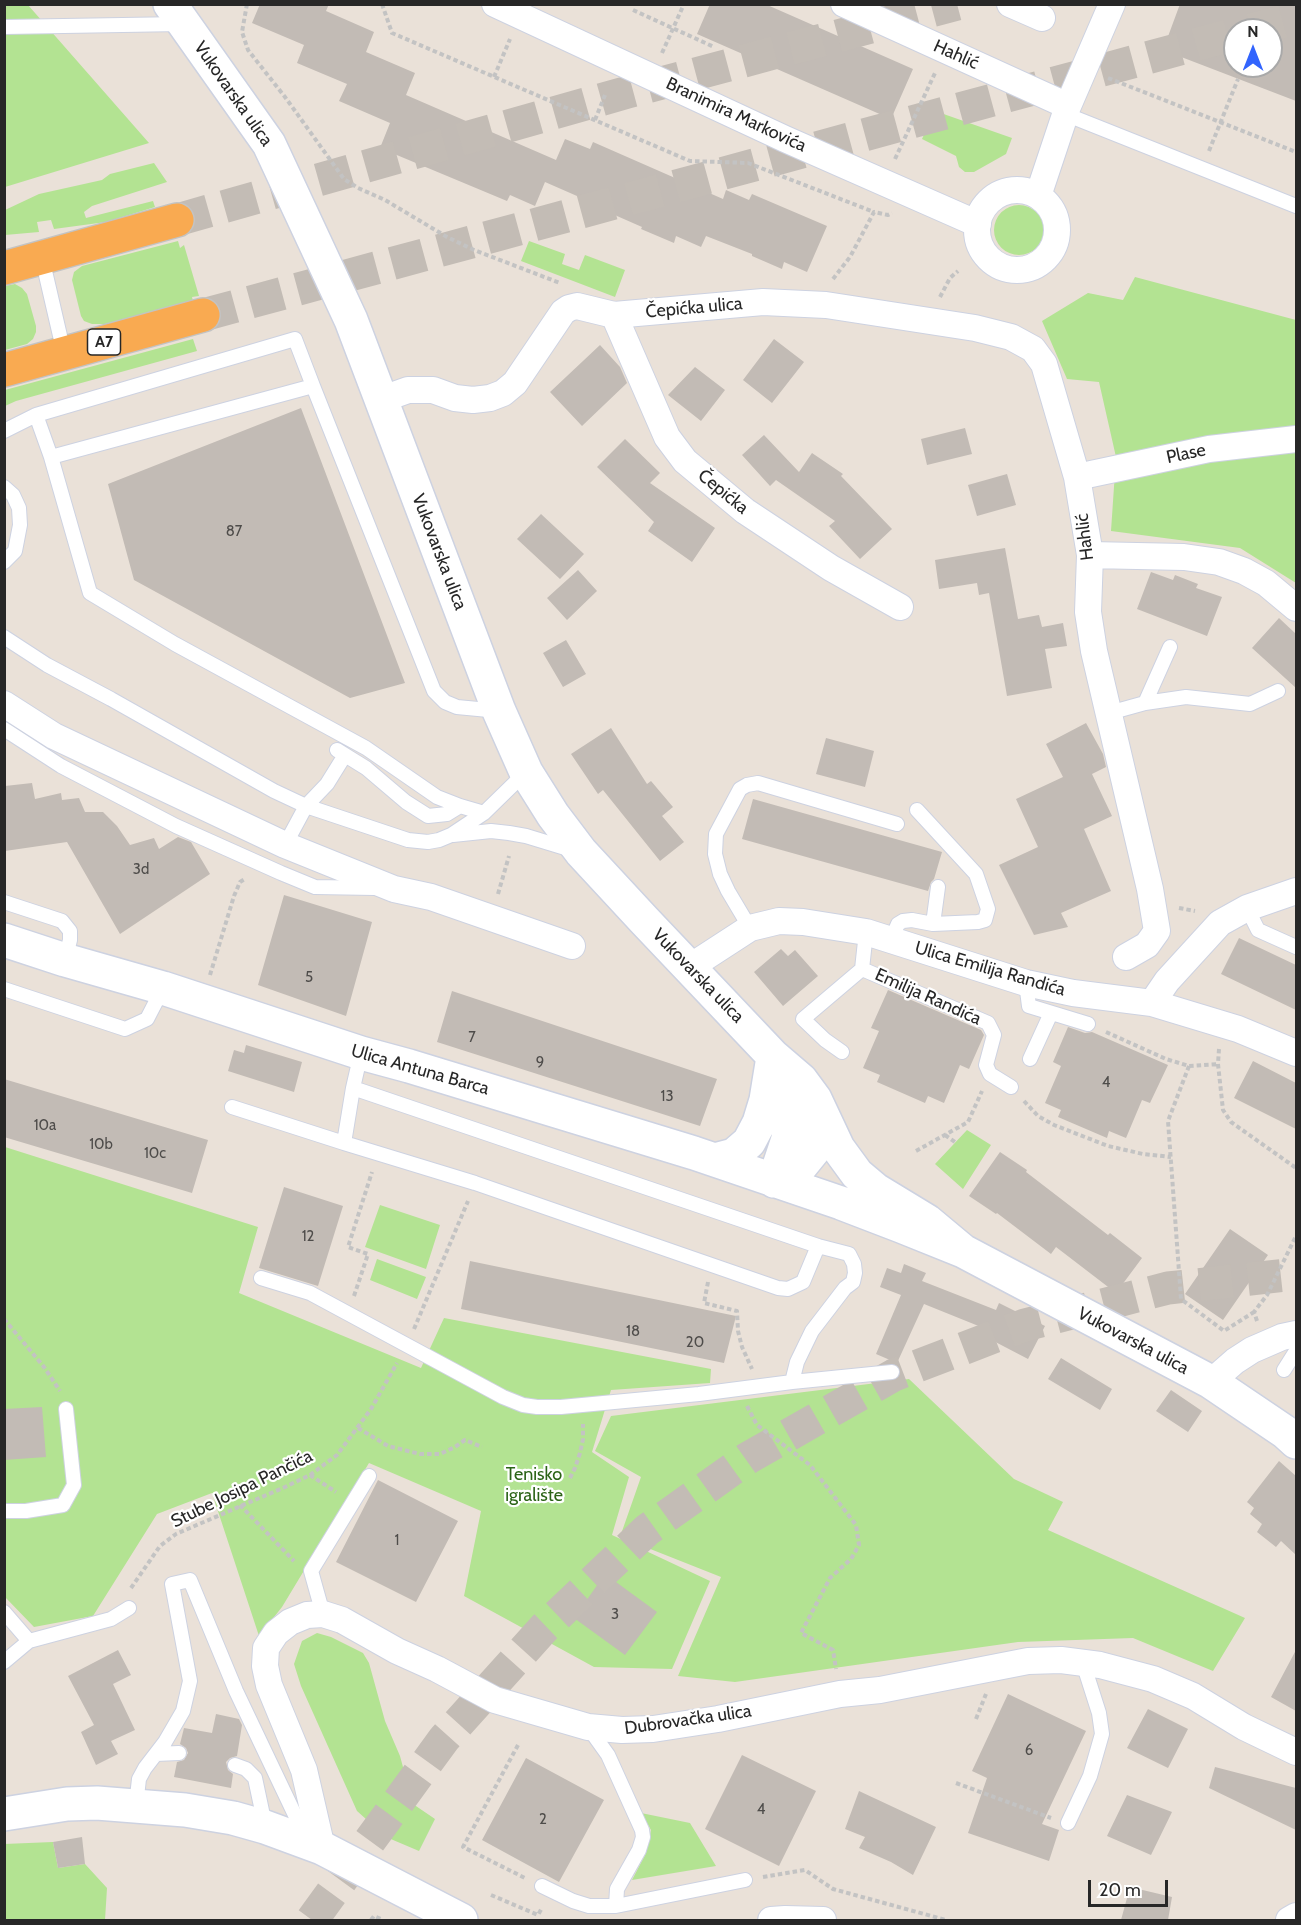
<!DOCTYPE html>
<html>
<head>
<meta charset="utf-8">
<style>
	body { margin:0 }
	#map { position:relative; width:1301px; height:1925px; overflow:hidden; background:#eae1d8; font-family:Cabin,sans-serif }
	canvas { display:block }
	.frame { position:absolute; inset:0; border:6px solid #272727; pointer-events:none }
	.north { position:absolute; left:1223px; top:18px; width:60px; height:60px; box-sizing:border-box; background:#fff; border:2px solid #a9a9a9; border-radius:50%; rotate:0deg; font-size:16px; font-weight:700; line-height:24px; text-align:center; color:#272727 }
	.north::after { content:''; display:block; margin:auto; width:21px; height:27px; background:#3264fd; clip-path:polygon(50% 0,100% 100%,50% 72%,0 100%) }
	.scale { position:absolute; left:1088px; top:1880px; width:80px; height:27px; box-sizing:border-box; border:3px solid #272727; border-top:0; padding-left:8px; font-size:18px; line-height:21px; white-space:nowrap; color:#272727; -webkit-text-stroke:4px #fff; paint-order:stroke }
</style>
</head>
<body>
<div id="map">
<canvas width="1301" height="1925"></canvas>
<div class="frame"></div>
<div class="north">N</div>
<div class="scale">20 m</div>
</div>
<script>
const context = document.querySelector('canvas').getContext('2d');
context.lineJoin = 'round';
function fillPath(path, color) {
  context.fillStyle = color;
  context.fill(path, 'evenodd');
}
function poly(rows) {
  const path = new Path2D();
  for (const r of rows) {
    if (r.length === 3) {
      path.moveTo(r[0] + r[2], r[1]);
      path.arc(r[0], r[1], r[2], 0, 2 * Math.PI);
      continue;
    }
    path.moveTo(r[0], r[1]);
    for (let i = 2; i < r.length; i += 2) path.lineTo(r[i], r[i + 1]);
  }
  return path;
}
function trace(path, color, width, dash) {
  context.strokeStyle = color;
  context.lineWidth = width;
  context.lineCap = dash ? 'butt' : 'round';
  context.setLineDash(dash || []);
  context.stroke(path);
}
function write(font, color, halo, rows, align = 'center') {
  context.font = font + ' Cabin,sans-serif';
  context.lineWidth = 4.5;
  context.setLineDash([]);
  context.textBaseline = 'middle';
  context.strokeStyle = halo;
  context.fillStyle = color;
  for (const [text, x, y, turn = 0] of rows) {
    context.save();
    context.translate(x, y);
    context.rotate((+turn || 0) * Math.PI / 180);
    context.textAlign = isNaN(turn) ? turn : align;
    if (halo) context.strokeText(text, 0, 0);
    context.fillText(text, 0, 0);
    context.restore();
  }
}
fillPath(poly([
	[5,5,28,5,149,143,5,187],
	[935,111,1012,138,1006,154,974,172,965,172,959,167,956,156,922,139],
	[154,163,167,182,92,206,84,212,86,218,153,201,155,207,106,222,54,229,51,220,37,222,39,232,5,235,5,210,39,194,102,180,110,174],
	[1019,230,25],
	[178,241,180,248,184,245,199,296,192,297,193,301,105,324,92,324,84,321,81,316,72,280,74,272,82,266],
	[529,241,565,254,562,264,579,270,585,255,625,270,615,297,521,261],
	[1135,277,1296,320,1296,583,1240,548,1111,531,1116,457,1099,382,1067,379,1042,321,1088,293,1123,300],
	[15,284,22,288,27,294,36,326,36,332,33,339,27,344,5,350,5,286],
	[193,339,197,351,16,401,5,406,5,390],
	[967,1130,991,1145,963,1189,935,1164],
	[5,1147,258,1227,239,1293,421,1368,444,1318,711,1369,710,1383,611,1390,592,1452,629,1477,612,1535,710,1581,672,1669,594,1667,464,1596,481,1511,369,1463,282,1607,259,1636,212,1493,157,1514,93,1616,34,1627,5,1597],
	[380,1205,440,1225,426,1269,365,1247],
	[377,1259,426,1277,417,1299,370,1280],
	[909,1379,1014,1479,1063,1502,1048,1530,1245,1618,1213,1671,1133,1638,1018,1642,735,1682,678,1676,721,1577,620,1537,641,1477,595,1451,611,1416],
	[317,1633,331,1637,363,1653,369,1663,385,1721,400,1756,413,1804,435,1819,419,1851,386,1837,357,1811,301,1686,294,1664,302,1641],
	[641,1813,690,1823,716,1866,632,1880,646,1853,651,1830],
	[53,1842,58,1868,85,1864,107,1888,105,1920,5,1920,4,1844]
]), '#b3e392');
fillPath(poly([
	[260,4,329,4,326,11,374,32,366,52,415,73,406,95,556,160,565,139,590,149,593,142,723,199,726,190,749,200,752,194,827,226,807,272,784,262,782,269,752,256,752,254,706,236,701,247,676,236,674,243,641,229,642,227,592,205,593,203,545,182,535,206,510,195,507,201,380,148,390,123,339,101,347,84,297,63,304,45,252,23],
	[710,4,765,4,913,69,891,119,697,34],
	[1180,4,1296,4,1296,101,1163,50],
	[1235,30,1271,30,1271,66,1235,66],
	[774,339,804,362,772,403,743,380],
	[600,345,620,367,627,383,582,426,550,392],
	[695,367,725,390,701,421,668,395],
	[301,408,405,683,350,698,134,580,108,484],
	[965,428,972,454,927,465,921,439],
	[764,435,799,472,812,453,843,474,841,476,892,529,860,559,829,526,835,521,776,480,770,486,742,455],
	[625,439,660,473,650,483,715,528,692,562,648,531,654,522,597,467],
	[1007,474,1016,505,977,516,968,485],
	[541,514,584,554,560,579,517,539],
	[1005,548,1018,619,1039,615,1042,627,1063,623,1067,646,1045,649,1052,688,1007,696,989,593,979,595,977,583,939,589,935,560],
	[578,570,597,591,567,620,547,598],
	[1151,572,1173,580,1175,575,1198,584,1196,588,1222,597,1207,636,1137,609],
	[1279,618,1296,634,1296,688,1252,648],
	[566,640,586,674,563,687,543,653],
	[1086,723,1103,754,1106,767,1092,774,1112,816,1084,829,1111,891,1061,913,1068,927,1034,935,999,865,1038,847,1016,799,1063,777,1046,744],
	[611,728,647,784,651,781,673,807,662,816,684,842,660,861,603,790,598,794,571,754],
	[826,738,874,751,865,787,816,774],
	[32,783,35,799,61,793,62,800,79,798,85,812,103,812,117,826,130,845,154,838,159,849,178,837,191,842,210,874,120,934,67,842,5,851,5,786],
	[753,799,942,852,934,879,931,882,928,891,742,839],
	[284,895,372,922,346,1016,258,985],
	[1239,938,1296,965,1296,1010,1221,974],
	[781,949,788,956,795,950,818,976,783,1006,754,972],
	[888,990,981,1030,984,1035,969,1069,960,1065,944,1103,928,1096,925,1103,877,1082,880,1075,863,1068,879,1031,871,1028],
	[452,991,717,1079,700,1126,437,1042],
	[1068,1027,1085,1033,1092,1032,1168,1065,1150,1103,1142,1100,1126,1138,1109,1131,1107,1138,1058,1117,1061,1110,1045,1103,1061,1066,1053,1062],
	[246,1045,302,1062,294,1092,228,1071,234,1050,244,1053],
	[1253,1061,1296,1083,1296,1129,1234,1098],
	[4,1079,208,1140,192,1193,4,1137],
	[1000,1152,1027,1170,1026,1172,1108,1235,1110,1233,1142,1258,1116,1293,1056,1247,1051,1254,997,1213,996,1214,969,1196],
	[284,1187,343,1206,318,1286,259,1268],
	[1230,1229,1268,1255,1223,1320,1185,1294],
	[470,1261,736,1316,724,1363,461,1309],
	[904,1264,926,1273,922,1281,996,1310,999,1303,1045,1326,1028,1359,982,1335,986,1329,924,1304,897,1363,876,1354,901,1295,880,1287,887,1268,901,1273],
	[1061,1358,1112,1389,1100,1410,1048,1379],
	[1171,1390,1202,1411,1188,1432,1156,1411],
	[42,1407,46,1457,4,1460,4,1409],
	[1279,1461,1296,1476,1296,1555,1281,1541,1276,1547,1257,1532,1262,1524,1250,1514,1254,1508,1247,1502],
	[378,1480,458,1521,416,1602,336,1562],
	[605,1574,657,1612,625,1655,574,1618],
	[118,1650,131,1675,113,1684,135,1730,111,1741,118,1754,96,1765,81,1732,94,1725,68,1676],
	[1296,1650,1296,1711,1271,1697],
	[1008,1694,1086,1731,1042,1824,1059,1830,1049,1861,968,1833,987,1778,972,1771],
	[1148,1709,1188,1729,1168,1768,1127,1748],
	[216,1714,239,1719,242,1725,237,1756,230,1758,226,1762,228,1770,233,1774,231,1788,174,1777,177,1762,184,1760,188,1753,186,1748,180,1744,184,1728,212,1733],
	[742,1755,816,1791,779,1866,705,1829],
	[526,1758,604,1800,559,1882,482,1840],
	[1215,1767,1296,1788,1296,1830,1209,1788],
	[859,1791,936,1827,913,1875,891,1862,859,1848,865,1837,845,1829],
	[1127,1795,1172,1812,1151,1855,1107,1836],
	[82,1837,85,1864,58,1868,53,1842],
	[1130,1887,1172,1897,1168,1920,1121,1920]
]), '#c2bbb5');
trace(poly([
	[312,1920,444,1739,544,1628,647,1530,748,1458,894,1375,1025,1325,1168,1288,1296,1274]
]), '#c3bcb5', 33, [33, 16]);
trace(poly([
	[1251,30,1296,18],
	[177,220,628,92,957,4],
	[203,315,1235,34]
]), '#c3bcb5', 33, [33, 16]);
const service = poly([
	[4,27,182,24],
	[1065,114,1296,206],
	[42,258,64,353],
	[36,415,295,339,313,386],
	[4,431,36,415,51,457],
	[4,487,13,495,19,508,20,525,15,551,4,562],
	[4,637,47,665,111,699,274,791,306,806,408,840,428,842,439,840,451,835,484,813,526,772],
	[1145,703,1170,647],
	[1109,713,1145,703,1186,697,1250,704,1278,691],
	[4,729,61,766,176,826,281,873,315,887,375,888],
	[337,750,366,768,406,802,428,816,447,814,460,806],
	[484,813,460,806,437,797,366,748,175,644,90,593,51,457,313,386,434,691,445,702,457,707,499,711],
	[453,835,491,831,509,833,526,836,572,850],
	[285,845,306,806,327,784,345,755],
	[4,902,62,921,70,931,70,940,65,960],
	[1247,908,1258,930,1296,947],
	[933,924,938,887],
	[750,928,728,891,720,874,715,854,716,834,740,789,747,785,758,783,897,824],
	[866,932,862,969,988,1023,994,1035,986,1065,990,1074,1011,1087],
	[891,940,898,924,903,921,912,920,933,924,978,922,985,920,988,909,976,874,917,810],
	[1026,983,1029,1006,1088,1024],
	[4,989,125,1029,147,1019,163,988],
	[842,1052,825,1040,803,1019,862,969],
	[1030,1059,1051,1013],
	[353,1088,818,1246,803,1282,788,1289,778,1288,475,1183,344,1143,353,1088,361,1053],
	[232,1107,344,1143],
	[261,1278,310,1293,503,1397,523,1405,537,1407,561,1407,699,1394,792,1382,892,1372],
	[1284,1370,1296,1351],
	[792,1382,797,1362,812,1331,845,1288,853,1282,855,1273,854,1264,849,1254,818,1246],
	[4,1511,26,1511,63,1505,74,1485,66,1409],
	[4,1612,29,1641],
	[323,1614,311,1571,369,1476],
	[4,1662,29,1641,111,1619,129,1608],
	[588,1727,608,1755,642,1830,643,1837,639,1850,617,1889,616,1906],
	[156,1754,179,1753],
	[235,1765,246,1769,255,1778,265,1825],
	[136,1805,139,1779,145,1768,165,1742,183,1711,190,1681,172,1584,190,1580,236,1691,305,1836],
	[1068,1823,1090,1776,1102,1734,1099,1713,1083,1663],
	[542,1886,573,1901,589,1906,616,1906,745,1880]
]);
const minor = poly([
	[495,4,785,139,978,224],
	[844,4,1068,106],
	[1010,4,1042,18],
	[1017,230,40],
	[1038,196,1068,106,1112,4],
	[614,315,667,437,685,461,745,511,831,568,900,607],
	[380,400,408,390,433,390,455,398,473,400,490,398,503,393,515,383,563,312,569,308,577,306,614,315,763,302,826,305,975,328,1011,337,1033,349,1044,364,1077,477,1090,555,1088,612,1094,651,1150,889,1157,931,1147,945,1126,957],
	[1077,477,1209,449,1296,439],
	[1090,555,1184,557,1219,562,1244,571,1266,583,1296,608],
	[4,704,54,736,285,845,394,889,431,897,572,946],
	[690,967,750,928,779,921,803,922,866,932,1026,983,1073,993,1152,1003,1238,1029,1296,1053],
	[1152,1003,1167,981,1220,923,1247,908,1296,891],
	[1211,1382,1235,1361,1252,1350,1282,1337,1296,1334],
	[322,1848,304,1770,269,1685,265,1666,266,1648,276,1633,290,1622,307,1615,323,1614,342,1620,397,1651,437,1669,495,1700,588,1727,622,1730,653,1729,718,1719,840,1694,880,1690,1028,1661,1061,1660,1100,1665,1153,1679,1193,1696,1244,1727,1296,1752],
	[771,1920,785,1919,823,1920],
	[1289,1920,1296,1916]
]);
const tertiary = poly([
	[4,1814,67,1804,97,1803,185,1810,233,1818,265,1827,322,1848,461,1920]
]);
const secondary = poly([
	[170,4,269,144,351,320,499,711,526,772,553,815,581,852,644,920,773,1056,801,1080,815,1099,838,1148,857,1174,876,1190,927,1221,963,1251],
	[4,940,65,960,163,988,361,1053,409,1066,694,1153,841,1203,901,1226,963,1251,1211,1382,1285,1432,1296,1442],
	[715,1160,734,1155,749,1142,759,1123,766,1100,773,1057],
	[774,1181,788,1139,790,1113,788,1094,775,1059],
	[774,1181,800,1167,813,1151,820,1132,822,1114]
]);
const trunk = poly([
	[4,268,177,220],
	[4,370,203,315]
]);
trace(service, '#cdd2e1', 16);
trace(minor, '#cdd2e1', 28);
trace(tertiary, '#cdd2e1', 36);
trace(secondary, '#cdd2e1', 36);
trace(trunk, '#c3c3c3', 36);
trace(poly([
	[247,4,242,32,248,50,285,97,344,179,358,188,385,200,447,237,474,250,560,283],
	[382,4,392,33,690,161,748,163,874,212],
	[633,10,714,47],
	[662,53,684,4],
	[494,77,510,39],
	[1108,78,1296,152],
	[595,120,605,95],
	[1209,151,1238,79],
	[895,159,935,73],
	[833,279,850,257,874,212,888,215,892,213],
	[940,297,950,278,958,271],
	[498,894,509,856],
	[1179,908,1195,911],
	[210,975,234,896,240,882,245,879],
	[1106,1032,1166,1059,1189,1066,1218,1064],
	[1219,1049,1218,1064,1223,1110,1231,1122,1296,1168],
	[1189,1066,1168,1121,1181,1299,1224,1331,1254,1312],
	[1024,1101,1038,1116,1054,1125,1108,1146,1143,1154,1171,1157],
	[945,1135,955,1142],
	[916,1151,968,1122,982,1091],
	[708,1282,704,1303,737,1311,738,1331,742,1347,752,1369],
	[354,1296,368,1254,348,1247,372,1172],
	[4,1319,44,1367,60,1391],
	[1257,1321,1254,1312,1267,1295,1296,1236],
	[414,1329,468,1201],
	[747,1406,757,1425,810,1465,856,1525,859,1545,851,1559,830,1578,801,1633,833,1650,836,1669],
	[358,1428,388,1446,420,1454,440,1454,455,1447,465,1440,482,1447],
	[310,1475,336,1492],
	[570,1478,575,1468,580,1453,583,1439,583,1424],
	[240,1505,294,1561],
	[131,1588,160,1546,176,1534,285,1487,310,1475,337,1455,371,1409,397,1363],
	[976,1719,986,1694],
	[518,1745,463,1847,525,1878],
	[956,1783,1051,1818],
	[763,1877,805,1870,833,1889,946,1920],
	[491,1895,538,1915,542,1908],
	[371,1920,374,1916,383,1920]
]), '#c3c3c3', 4, [4.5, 3]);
trace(service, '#fff', 14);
trace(minor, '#fff', 26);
trace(tertiary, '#fff', 33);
trace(secondary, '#fff', 33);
trace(trunk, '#f9aa51', 33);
write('15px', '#4e4c4a', null, [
	["87",234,532],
	["3d",141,870],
	["5",309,978],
	["7",472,1038],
	["9",540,1063],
	["4",1106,1083],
	["13",667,1097],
	["10a",45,1126],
	["10b",101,1145],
	["10c",155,1154],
	["12",308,1237],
	["18",633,1332],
	["20",695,1343],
	["1",397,1541],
	["3",615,1615],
	["6",1029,1751],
	["4",761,1810],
	["2",543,1820]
]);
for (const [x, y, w] of [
	[104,342,33]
]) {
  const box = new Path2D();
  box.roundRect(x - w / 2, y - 13, w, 26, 4.5);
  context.fillStyle = '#fff';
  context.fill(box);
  trace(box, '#272727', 1.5);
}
write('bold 16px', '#272727', null, [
	["A7",104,342]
]);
write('18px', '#272727', '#fff', [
	["Hahlić",956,55,24],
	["Vukovarska ulica",233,94,55],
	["Branimira Markovića",736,115,25],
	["Čepićka ulica",694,308,-5],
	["Plase",1186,454,-12],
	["Čepićka",723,492,39],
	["Hahlić",1085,537,-97],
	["Vukovarska ulica",439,552,69],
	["Ulica Emilija Randića",990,969,16],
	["Vukovarska ulica",698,976,46],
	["Emilija Randića",928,997,24],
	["Ulica Antuna Barca",420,1070,16],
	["Vukovarska ulica",1133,1341,28],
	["Stube Josipa Pančića",242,1489,-26],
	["Dubrovačka ulica",688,1720,-8]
]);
write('18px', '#2c6417', '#fff', [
	["Tenisko",534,1475],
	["igralište",534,1496]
]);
</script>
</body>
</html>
